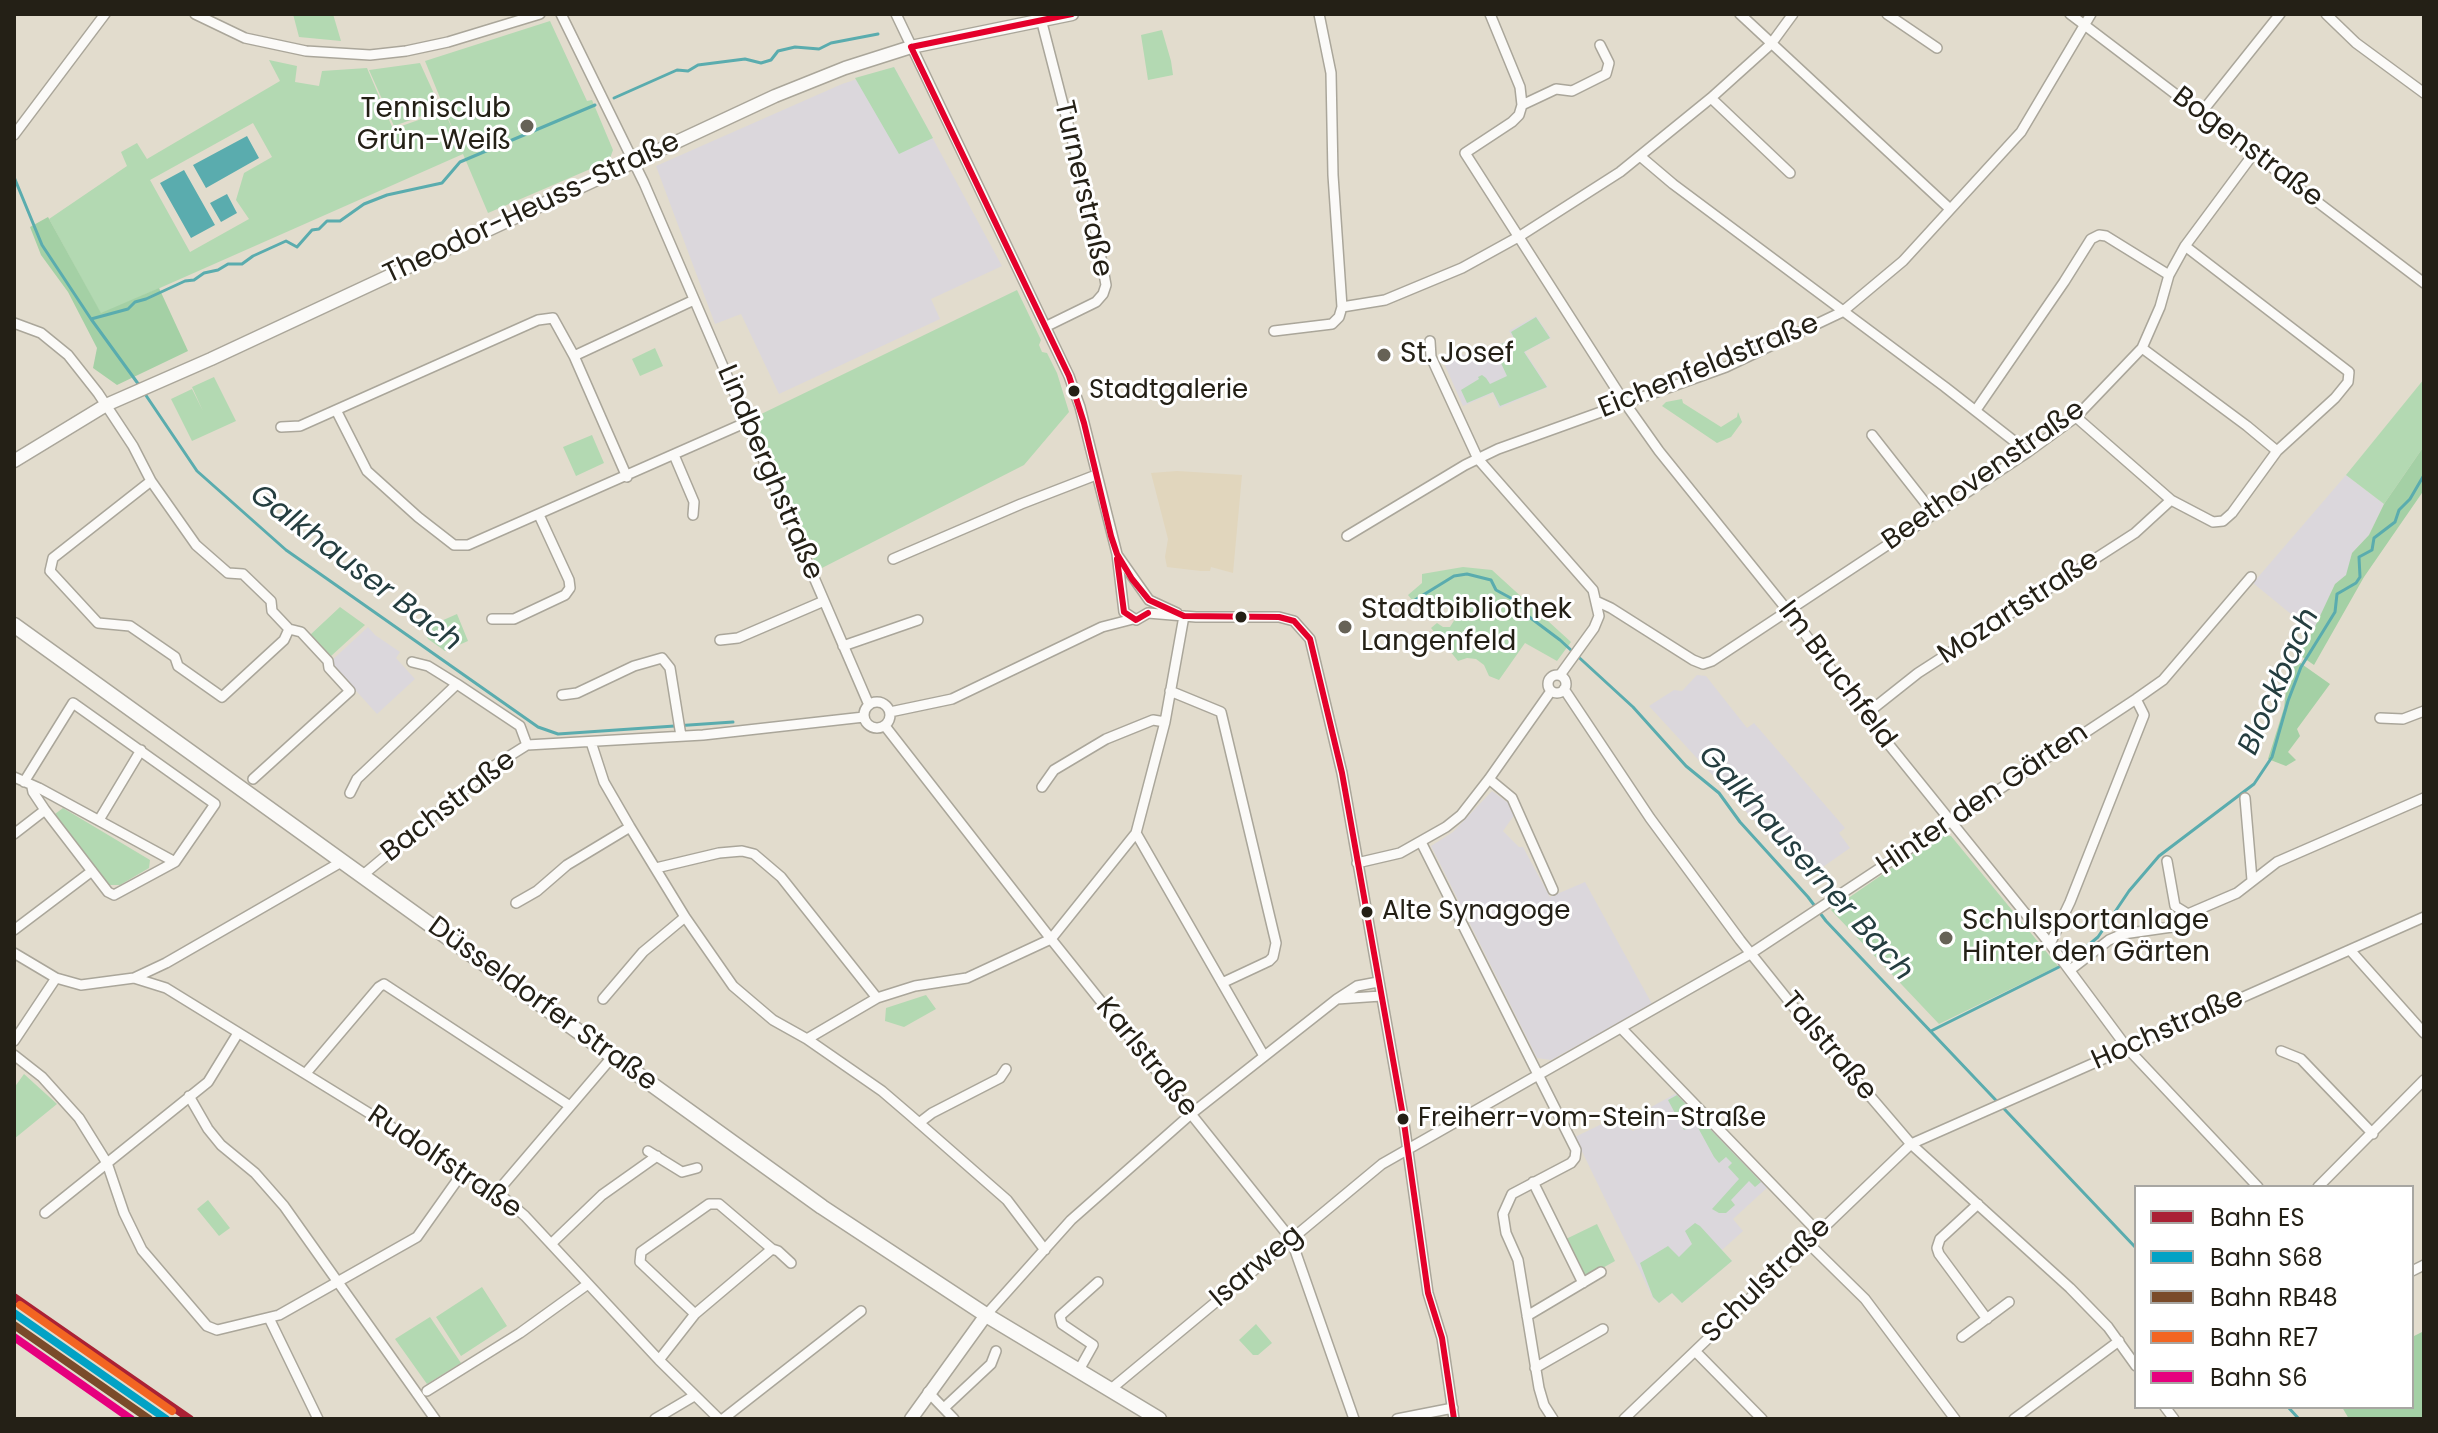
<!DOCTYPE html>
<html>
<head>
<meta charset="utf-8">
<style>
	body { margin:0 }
	#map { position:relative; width:2438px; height:1433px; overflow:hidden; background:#e2dccd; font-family:Poppins,sans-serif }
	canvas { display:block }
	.frame { position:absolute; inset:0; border:16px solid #242016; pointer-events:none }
	.legend { position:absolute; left:2134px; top:1185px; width:280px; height:224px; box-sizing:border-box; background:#fff; border:2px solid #a7a6a2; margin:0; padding:10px 14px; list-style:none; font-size:24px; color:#242016 }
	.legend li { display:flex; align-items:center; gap:16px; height:40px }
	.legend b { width:40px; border:2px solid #a7a6a2 }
</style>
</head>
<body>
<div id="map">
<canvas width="2438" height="1433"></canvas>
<div class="frame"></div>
<ul class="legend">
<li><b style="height:10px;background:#aa2135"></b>Bahn ES</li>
<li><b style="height:10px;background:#02a2c5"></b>Bahn S68</li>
<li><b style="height:10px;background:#7a4b2a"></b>Bahn RB48</li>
<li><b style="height:10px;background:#f26522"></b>Bahn RE7</li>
<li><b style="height:10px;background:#e6007e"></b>Bahn S6</li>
</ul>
</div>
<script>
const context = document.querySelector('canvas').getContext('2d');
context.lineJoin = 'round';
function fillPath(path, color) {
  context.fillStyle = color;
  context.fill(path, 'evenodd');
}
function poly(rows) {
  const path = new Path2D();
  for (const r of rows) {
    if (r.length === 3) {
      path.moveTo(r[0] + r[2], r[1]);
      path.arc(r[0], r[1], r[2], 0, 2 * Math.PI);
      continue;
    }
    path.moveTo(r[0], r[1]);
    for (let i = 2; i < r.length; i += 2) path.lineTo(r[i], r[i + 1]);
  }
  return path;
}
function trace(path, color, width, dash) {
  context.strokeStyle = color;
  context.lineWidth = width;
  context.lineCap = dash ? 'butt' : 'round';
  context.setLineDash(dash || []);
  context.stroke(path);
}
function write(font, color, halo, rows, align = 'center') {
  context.font = font + ' Poppins,sans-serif';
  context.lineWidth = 6;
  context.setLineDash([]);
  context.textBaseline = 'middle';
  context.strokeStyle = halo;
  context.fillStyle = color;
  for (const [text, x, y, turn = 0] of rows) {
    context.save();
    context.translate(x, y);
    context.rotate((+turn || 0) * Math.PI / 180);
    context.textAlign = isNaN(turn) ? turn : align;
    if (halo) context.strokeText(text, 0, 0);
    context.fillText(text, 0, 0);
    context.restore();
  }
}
fillPath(poly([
	[1177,471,1242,475,1233,573,1211,567,1210,571,1201,571,1167,567,1165,557,1168,539,1151,473]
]), '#e1d6bd');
fillPath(poly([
	[894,67,1002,266,931,299,940,319,779,394,741,314,715,324,656,166,842,84],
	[1536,316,1551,338,1525,352,1548,387,1499,408,1493,393,1463,406,1443,361,1461,352,1463,355,1477,352,1479,354,1513,338,1509,331],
	[2346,475,2384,504,2369,535,2352,553,2347,575,2335,584,2313,632,2253,583],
	[368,627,375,635,400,652,396,658,415,679,377,714,330,662],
	[1697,675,1706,676,1747,728,1754,723,1845,828,1839,833,1850,848,1807,878,1649,706,1674,690,1682,691],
	[1492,791,1511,805,1515,814,1503,831,1519,847,1523,847,1550,897,1585,882,1652,1004,1551,1060,1537,1058,1431,846,1453,832],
	[1677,1093,1768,1187,1733,1219,1743,1231,1722,1250,1732,1261,1682,1303,1672,1293,1659,1303,1653,1298,1575,1137,1614,1118,1633,1131,1657,1118,1651,1107]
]), '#dbd7dc');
fillPath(poly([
	[293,14,333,14,341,41,299,37],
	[550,21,587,101,592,100,613,150,609,161,488,213,463,154,101,314,49,219,127,166,121,152,137,143,147,159,280,81,269,60,297,66,295,82,319,86,322,71,367,68,393,129,444,111,454,132,425,61],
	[253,123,272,157,244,173,236,200,249,219,190,252,150,180],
	[1162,30,1171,61,1173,75,1148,80,1141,35],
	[420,63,441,109,394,126,369,70],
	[894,67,933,138,899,154,855,78],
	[1017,290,1041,340,1039,345,1042,352,1047,353,1057,373,1069,412,1024,465,818,570,753,418],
	[1536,317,1550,338,1524,352,1547,387,1500,406,1493,392,1467,403,1461,390,1479,379,1478,377,1482,375,1486,378,1490,384,1507,376,1500,361,1496,362,1491,349,1514,338,1511,332],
	[655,348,663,366,640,376,632,359],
	[214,377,236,421,192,441,171,399,192,389,203,411,192,387],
	[2424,379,2424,446,2384,504,2346,475],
	[1682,399,1683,403,1721,427,1737,417,1738,412,1742,422,1731,437,1717,443,1662,406,1666,402],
	[592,435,604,463,576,476,563,447],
	[1463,567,1492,570,1571,642,1557,661,1525,643,1499,680,1489,676,1484,665,1476,659,1467,658,1458,661,1431,628,1437,623,1443,627,1450,627,1455,619,1438,597,1421,611,1408,595,1422,583,1422,574],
	[340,607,365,625,330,657,310,635],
	[457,614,468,641,445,651,428,639,423,629],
	[63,808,150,860,149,868,120,885,108,885,55,814],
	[1941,834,1951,836,2058,966,1939,1024,1831,910],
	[926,995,936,1009,904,1027,885,1021,886,1008],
	[24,1074,57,1104,14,1139,14,1088],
	[1677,1095,1761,1182,1755,1187,1749,1181,1731,1200,1735,1205,1726,1213,1719,1213,1712,1209,1739,1179,1728,1167,1732,1163,1726,1157,1719,1163,1714,1157,1696,1124,1684,1130,1668,1100],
	[208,1200,230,1228,219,1236,197,1209],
	[1695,1223,1700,1226,1732,1261,1682,1303,1672,1293,1659,1303,1653,1297,1640,1263,1668,1246,1679,1257,1692,1244,1685,1231],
	[1597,1224,1615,1261,1585,1278,1566,1239],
	[482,1287,507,1326,461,1356,436,1317],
	[430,1317,461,1363,427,1384,395,1339],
	[1256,1324,1272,1343,1258,1355,1253,1355,1239,1340]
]), '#b3d9b2');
fillPath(poly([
	[48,217,101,313,159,288,188,351,117,385,93,368,97,348,68,292,41,255,30,227],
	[2424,446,2424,490,2364,577,2314,665,2298,654,2313,631,2335,584,2346,575,2352,553,2369,535,2384,504],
	[2296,660,2330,684,2297,729,2300,736,2288,752,2296,760,2286,766,2268,759,2284,708,2288,675],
	[2424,1331,2424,1419,2349,1419,2342,1407,2412,1407,2412,1337]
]), '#a4d0a5');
fillPath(poly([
	[247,136,259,158,206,188,193,165],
	[184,170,215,225,191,238,160,183],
	[227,194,237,213,221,222,210,203]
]), '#5aacae');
trace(poly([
	[614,98,677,70,688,71,698,65,745,59,761,63,771,60,778,51,795,47,819,49,831,43,878,34],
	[14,177,42,245,91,319,139,385],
	[91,319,128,309,135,302,146,299,185,281,194,280,204,273,218,270,228,264,242,264,253,256,286,241,297,247,312,230,319,229,327,221,340,221,364,204,387,195,442,183,460,162,595,105],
	[143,391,197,471,286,550,538,727,558,734,733,722],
	[1415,600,1454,576,1467,574,1491,580,1496,590,1518,602,1528,616,1560,640,1633,707,1686,766,1719,793,1740,822,1808,897,1826,921,2136,1248],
	[2073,958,2098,937,2129,891,2159,856,2254,784,2272,757,2288,701,2301,667,2335,612,2337,594,2356,583,2360,577,2359,557,2372,550,2374,538,2395,522,2399,510,2410,499,2424,475],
	[1931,1031,2059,967],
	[2288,1407,2299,1419]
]), '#5aacae', 3);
const street = poly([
	[195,14,245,38,306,51,370,55,406,51,448,42,540,14],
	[561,14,644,183,869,705],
	[896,14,1069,376,1080,407,1117,554,1124,612,1136,620,1148,613],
	[1490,14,1520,87,1522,105],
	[1740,14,1950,209],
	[1887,14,1937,48],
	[2070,14,2424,283],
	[2326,14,2356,43,2424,93],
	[1041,19,1097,236,1106,285,1103,294,1096,302,1047,326],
	[1600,45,1609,63,1606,74,1572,91,1556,89,1522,105,1519,115,1512,122,1465,153,1625,403,1659,451,1788,611,1865,715,2050,944,2128,1049,2258,1187],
	[1711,98,1790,173],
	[2201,113,2280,14],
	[14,135,105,14],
	[1640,156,1673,184,1945,387,2028,452],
	[1342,307,1385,300,1462,268,1520,236,1620,172,1711,98,1771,44,1793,14],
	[14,323,41,333,68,355,98,393,133,446,151,481,196,545,228,573,243,574,271,601,272,611,289,629,284,640,222,697,178,666,175,657,130,626,98,623,50,571,53,558,151,481],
	[1274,331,1332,324,1339,317,1342,307,1333,175,1331,73,1319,14],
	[1430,341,1431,357,1478,459,1593,590,1599,616,1594,628,1560,675],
	[2142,348,2247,426,2277,451],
	[574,356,694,300],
	[336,410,367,471,418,517,454,545,468,545,747,422],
	[1976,410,2064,282,2091,239,2099,235,2106,236,2169,275],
	[2076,417,2171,500,2213,522,2223,521,2232,513,2277,451,2335,398,2348,382,2349,372,2185,246],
	[281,427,300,426,538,320,553,318,574,356,627,477],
	[1872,435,1934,514],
	[674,455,694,502,693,515],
	[1347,536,1465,465,1498,449,1726,367,1842,312,1903,261,2021,132,2091,14],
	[1118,556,1149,600,1177,613],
	[893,559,1021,504,1096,475],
	[1598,602,1611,608,1693,660,1703,664,1712,661,2028,452,2076,417,2142,348,2160,307,2169,275,2185,246,2254,153],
	[1148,613,1196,617,1279,617,1294,621,1310,639,1342,773,1403,1116,1428,1293,1442,1338,1454,1419],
	[492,619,514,619,565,595,570,588,569,580,539,515],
	[720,640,738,638,824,601],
	[843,646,918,620],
	[412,662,428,666,457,684,520,726,527,745],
	[1557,684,9],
	[1564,689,1650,818,1740,940,1792,1005,1911,1144,2070,1288,2108,1327,2136,1366],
	[1170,691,1221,712,1276,943,1273,957,1269,961,1222,983],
	[562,695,577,693,634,666,662,658,670,668,681,736],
	[877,715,13],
	[890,712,952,699,1102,627,1133,619],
	[1865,715,1918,673,2135,533,2171,500],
	[2380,718,2403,719,2424,711],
	[885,726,1051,939,1291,1239,1354,1419],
	[591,742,604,782,630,827,685,917,733,986,773,1020,807,1039,882,1091,910,1115,1007,1200,1045,1250],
	[14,777,39,788,175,862],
	[253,779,350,691,329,668,328,661,301,632,289,629],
	[1489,779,1512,798,1553,890],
	[24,782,73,703,215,804,175,862,114,895,108,892,45,810,33,792,32,787],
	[1042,787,1054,770,1106,739,1153,720,1165,722],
	[350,793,357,779,457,684],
	[2245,798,2252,880],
	[99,820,141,750],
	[1136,833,1264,1056],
	[14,834,45,810],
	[1421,842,1576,1150,1575,1158,1571,1163,1512,1194,1503,1214,1506,1233,1518,1260,1539,1388,1544,1405,1553,1419],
	[2167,861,2175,906,2188,914],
	[1357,863,1400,853,1446,827,1461,815,1489,779,1551,691],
	[656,868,719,853,742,851,754,854,781,877,877,998],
	[363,875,492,767,527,745,703,735,864,717],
	[516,903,537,891,567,865,630,827],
	[14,930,92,871],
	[2050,944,2070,902,2144,715,2136,699],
	[2350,950,2424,1033],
	[14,953,56,978,81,985,134,978,166,963,343,861],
	[2070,970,2109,940,2123,934,2172,927,2188,914,2237,893,2277,862,2424,798],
	[134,978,166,988,497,1192,525,1216,659,1360,719,1419],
	[603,999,643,952,685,917],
	[1337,999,1381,996],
	[1621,1028,1817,1231],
	[807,1039,877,998,915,986,967,978,1051,939,1136,833,1165,722,1184,616],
	[14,1041,56,978],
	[2281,1051,2301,1059,2373,1134],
	[14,1055,42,1077,79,1118,107,1163,124,1213,142,1250,207,1326,217,1330,279,1315,417,1237,463,1172],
	[306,1073,379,987,384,984,570,1106],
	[189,1096,208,1129,221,1145,255,1173,284,1206,435,1419],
	[919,1123,932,1113,1000,1078,1006,1069],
	[648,1151,682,1172,697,1168],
	[1533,1182,1583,1283],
	[2318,1187,2424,1080],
	[497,1192,613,1056],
	[1978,1204,1940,1239,1937,1248,1939,1254,1987,1319],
	[45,1213,208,1082,238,1033],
	[1807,1242,1865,1299,1955,1419],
	[551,1244,602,1195,657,1156],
	[2412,1271,2424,1265],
	[695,1314,640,1262,641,1252,709,1204,719,1204,772,1249],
	[986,1315,1071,1220,1191,1114,1337,999,1357,986,1378,982],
	[1527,1316,1601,1272],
	[269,1318,318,1419],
	[1962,1337,2009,1302],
	[1695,1351,1762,1419],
	[659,1360,695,1314,772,1249,778,1251,791,1263],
	[1535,1368,1603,1329],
	[1079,1370,1093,1345,1062,1324,1060,1316,1098,1282],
	[1111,1389,1382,1164,1750,954,2136,699,2163,680,2251,577],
	[427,1391,520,1333,588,1284],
	[928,1392,954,1419],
	[2165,1407,2174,1419],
	[944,1408,991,1364,996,1351],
	[655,1419,694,1396],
	[723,1419,861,1311],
	[1397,1419,1453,1408],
	[1624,1419,1911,1144,2424,917],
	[2014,1419,2119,1341]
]);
const secondary = poly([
	[14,461,106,405,211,359,775,96,845,68,911,47,1072,14],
	[911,1419,986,1315]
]);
const primary = poly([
	[14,625,822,1207,986,1315,1159,1419]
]);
trace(street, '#aaa69a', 12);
trace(secondary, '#aaa69a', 15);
trace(primary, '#aaa69a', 17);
trace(street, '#fbfaf8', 9);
trace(secondary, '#fbfaf8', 12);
trace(primary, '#fbfaf8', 14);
trace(poly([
	[911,47,1069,376,1084,423,1111,536,1117,554,1132,579,1149,600,1184,616,1279,617,1294,621,1310,639,1342,773,1403,1116,1428,1293,1442,1338,1454,1419],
	[911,47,1072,14],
	[1117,559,1124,612,1136,620,1148,613]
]), '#e4002b', 6);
trace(poly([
	[14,1297,190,1419]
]), '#aa2135', 8);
trace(poly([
	[14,1313,166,1419]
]), '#02a2c5', 8);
trace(poly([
	[14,1325,149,1419]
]), '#7a4b2a', 8);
trace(poly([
	[20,1305,172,1411]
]), '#f26522', 8);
trace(poly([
	[14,1337,131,1419]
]), '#e6007e', 8);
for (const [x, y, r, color] of [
	[527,126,8,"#666256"],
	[1384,355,8,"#666256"],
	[1074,391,7,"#242016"],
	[1241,617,7,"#242016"],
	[1345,627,8,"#666256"],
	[1367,912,7,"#242016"],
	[1946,938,8,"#666256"],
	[1403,1119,7,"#242016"]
]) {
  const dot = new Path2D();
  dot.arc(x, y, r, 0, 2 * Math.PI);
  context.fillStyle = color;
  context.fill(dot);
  trace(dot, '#fff', 3);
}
write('26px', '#242016', '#fff', [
	["Stadtgalerie",1089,391],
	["Alte Synagoge",1382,912],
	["Freiherr-vom-Stein-Straße",1418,1119]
], 'left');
write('28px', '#242016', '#fff', [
	["Tennisclub",511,110,"right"],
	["Grün-Weiß",511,142,"right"],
	["St. Josef",1400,355],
	["Stadtbibliothek",1361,611],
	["Langenfeld",1361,643],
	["Schulsportanlage",1962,922],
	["Hinter den Gärten",1962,954]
], 'left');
write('28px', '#242016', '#fff', [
	["Bogenstraße",2247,148,37],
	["Turnerstraße",1082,189,77],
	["Theodor-Heuss-Straße",532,209,-25],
	["Eichenfeldstraße",1709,367,-22],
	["Lindberghstraße",769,473,67],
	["Beethovenstraße",1984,476,-35],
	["Mozartstraße",2019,608,-33],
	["Im Bruchfeld",1836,675,53],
	["Hinter den Gärten",1983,800,-34],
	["Bachstraße",449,807,-38],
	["Düsseldorfer Straße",542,1005,36],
	["Hochstraße",2168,1030,-24],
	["Talstraße",1828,1047,50],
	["Karlstraße",1146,1058,51],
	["Rudolfstraße",444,1163,34],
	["Isarweg",1257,1267,-40],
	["Schulstraße",1767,1281,-44]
]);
write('italic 30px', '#253e40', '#fff', [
	["Galkhauser Bach",355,569,37],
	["Blockbach",2280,682,-66],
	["Galkhauserner Bach",1805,864,48]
]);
</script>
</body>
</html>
